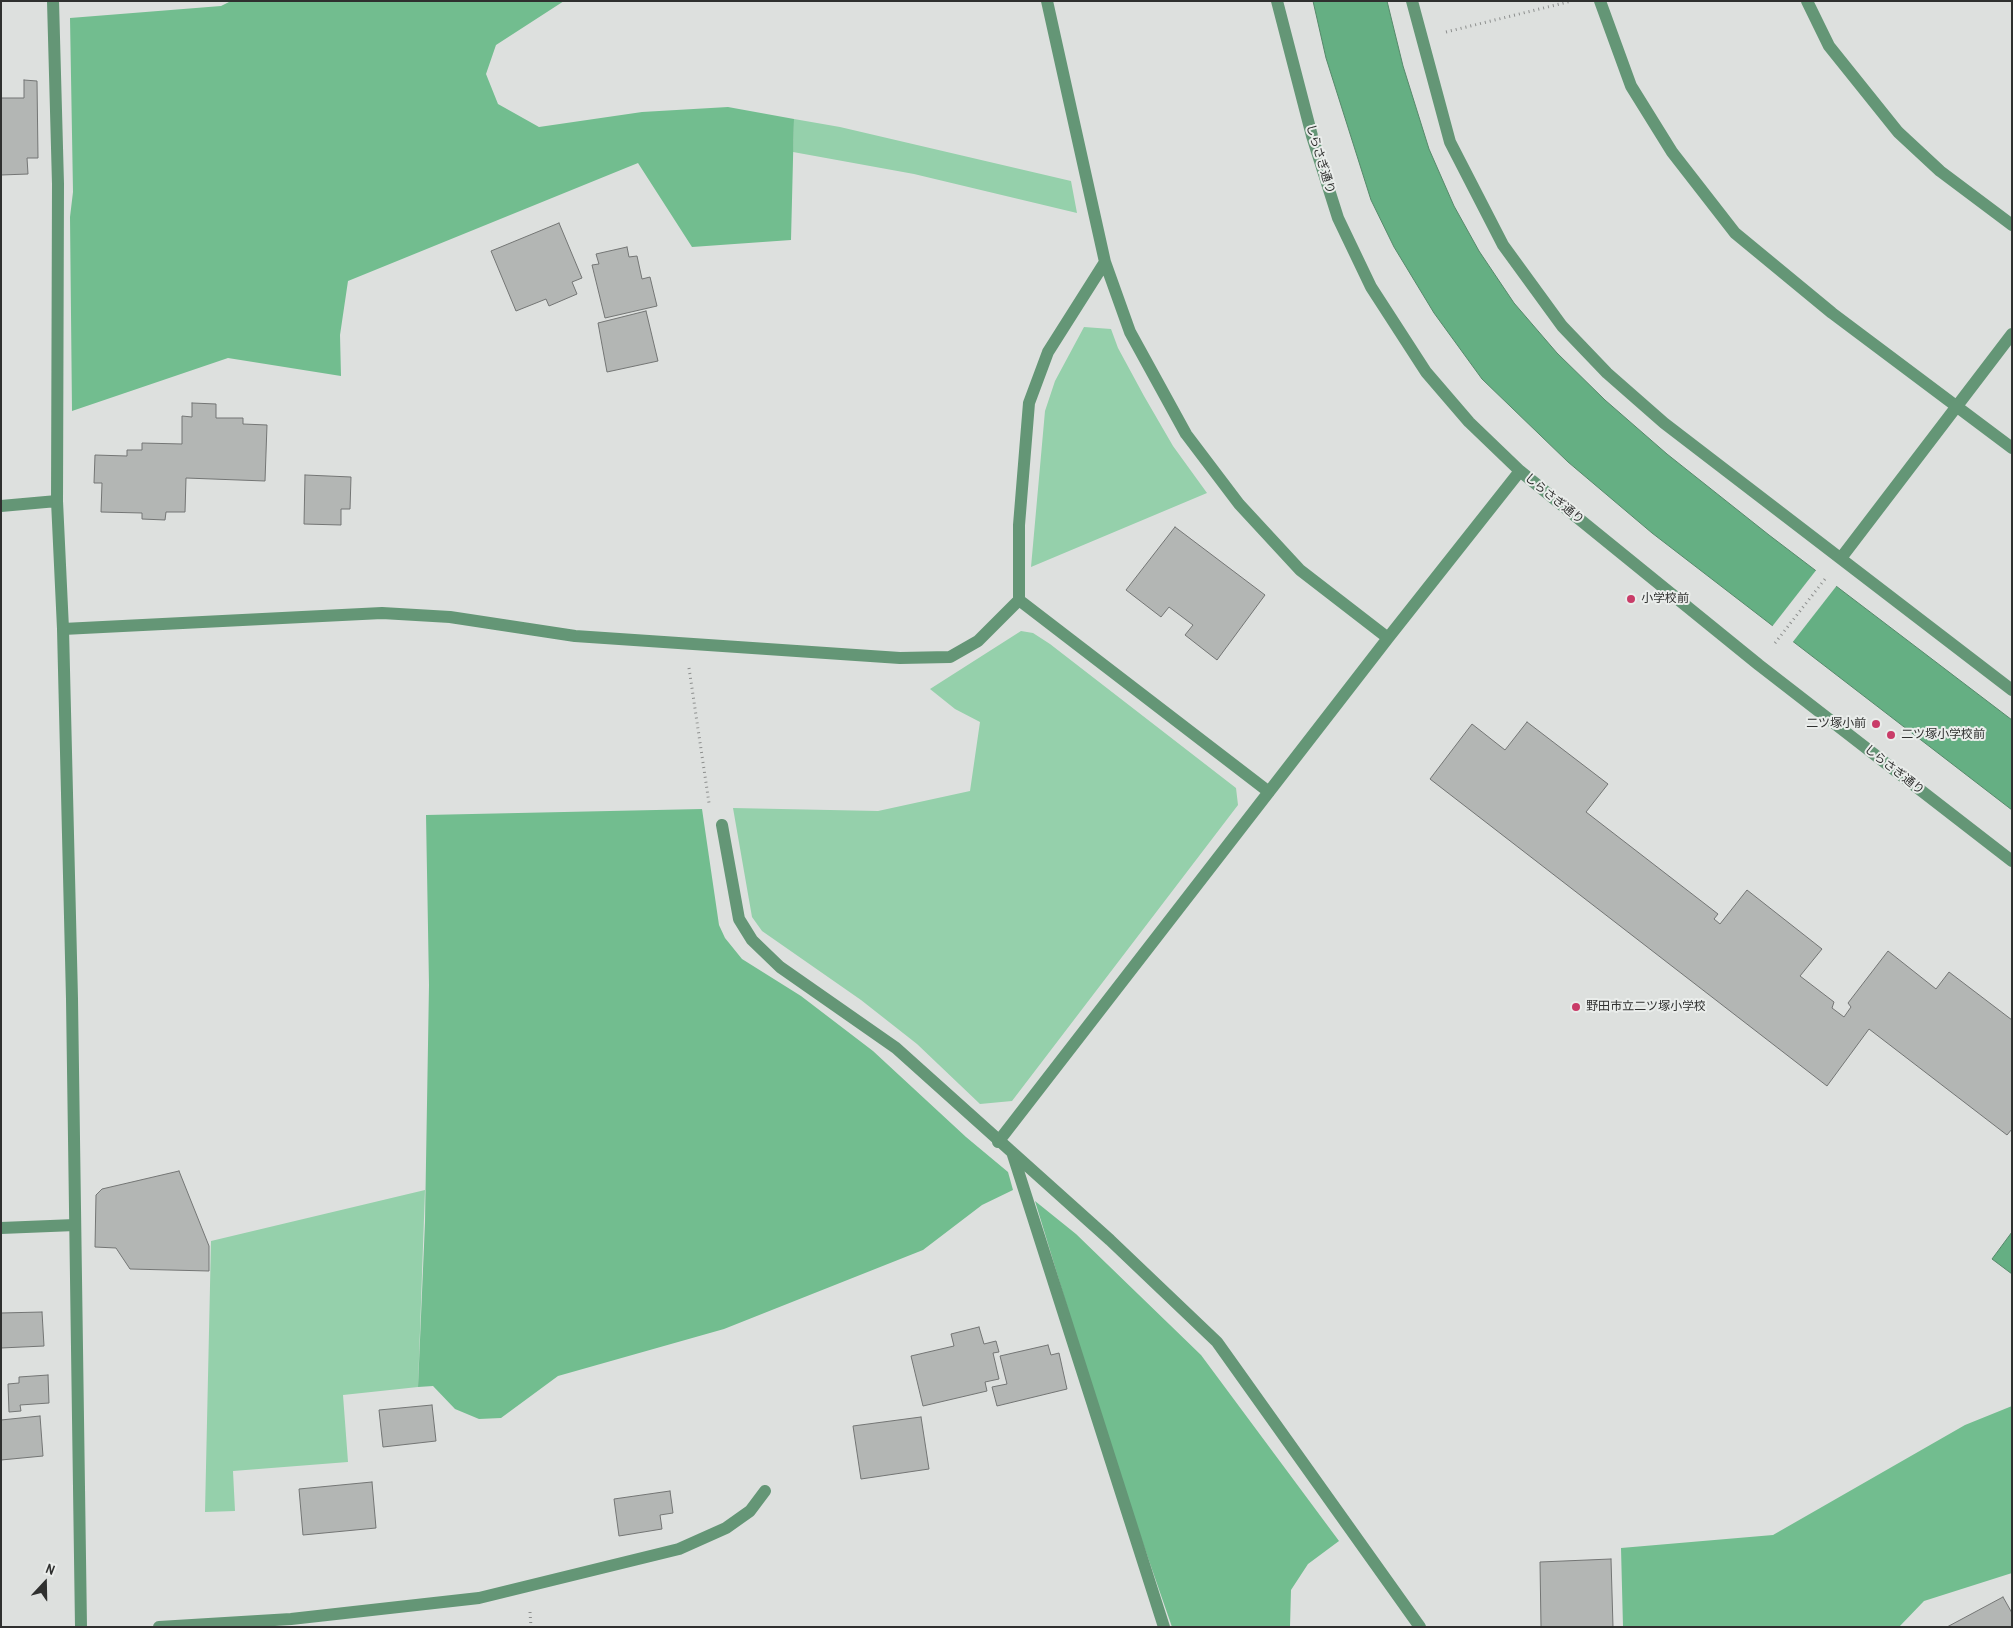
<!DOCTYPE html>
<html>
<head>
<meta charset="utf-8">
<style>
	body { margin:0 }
	#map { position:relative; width:2013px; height:1628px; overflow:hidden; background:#dde0de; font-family:"Archivo Narrow",sans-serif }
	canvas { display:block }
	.frame { position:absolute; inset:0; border:2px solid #2f302f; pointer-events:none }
	.north { position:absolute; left:20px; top:1558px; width:50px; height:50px; -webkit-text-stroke:4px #eaedeb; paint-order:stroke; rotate:21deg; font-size:14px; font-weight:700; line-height:20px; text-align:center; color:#2f302f }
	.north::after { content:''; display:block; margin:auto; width:18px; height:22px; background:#2f302f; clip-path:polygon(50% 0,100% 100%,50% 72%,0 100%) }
</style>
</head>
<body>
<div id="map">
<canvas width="2013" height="1628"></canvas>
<div class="frame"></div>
<div class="north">N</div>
</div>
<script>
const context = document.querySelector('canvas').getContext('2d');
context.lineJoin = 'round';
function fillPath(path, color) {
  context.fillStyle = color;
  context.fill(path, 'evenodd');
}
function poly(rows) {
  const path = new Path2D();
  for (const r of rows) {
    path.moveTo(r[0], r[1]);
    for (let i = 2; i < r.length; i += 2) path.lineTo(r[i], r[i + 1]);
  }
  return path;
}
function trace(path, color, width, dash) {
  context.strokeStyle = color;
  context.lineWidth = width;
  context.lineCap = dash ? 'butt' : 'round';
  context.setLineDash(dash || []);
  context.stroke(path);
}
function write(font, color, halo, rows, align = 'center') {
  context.font = font + ' "Archivo Narrow","Noto Sans JP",sans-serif';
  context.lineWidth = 4;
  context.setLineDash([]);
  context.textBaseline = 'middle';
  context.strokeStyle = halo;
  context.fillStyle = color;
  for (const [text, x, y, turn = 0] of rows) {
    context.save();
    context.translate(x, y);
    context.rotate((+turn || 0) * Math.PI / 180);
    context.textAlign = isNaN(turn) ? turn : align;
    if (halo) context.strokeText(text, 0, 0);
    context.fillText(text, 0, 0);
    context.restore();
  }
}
fillPath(poly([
	[794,119,840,127,1071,181,1077,213,914,174,793,152],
	[1084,327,1111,329,1118,348,1144,396,1173,446,1207,493,1031,567,1045,411,1055,381],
	[1021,631,1033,633,1050,644,1236,788,1238,805,1012,1101,980,1104,917,1044,861,1000,762,931,752,917,733,808,878,811,970,791,980,722,955,709,930,689],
	[425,1190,418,1387,343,1395,348,1462,233,1471,235,1511,205,1512,211,1241]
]), '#95d0ab');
fillPath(poly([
	[231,1,564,1,496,45,486,74,498,104,539,127,642,112,728,107,794,119,791,240,692,247,638,163,348,281,340,335,341,376,228,358,72,411,70,217,73,192,70,18,221,6],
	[702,809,719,925,725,938,742,959,801,996,873,1051,966,1137,1008,1172,1013,1190,982,1205,923,1250,724,1329,558,1376,501,1418,479,1419,455,1409,433,1386,418,1387,425,1222,429,985,426,815],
	[1035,1201,1076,1234,1201,1355,1339,1541,1308,1564,1291,1590,1290,1627,1172,1627,1111,1451],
	[2012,1406,2012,1573,1924,1601,1899,1627,1623,1627,1621,1548,1773,1535,1965,1425]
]), '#72bd8f');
const water = poly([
	[1313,1,1387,1,1403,66,1429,149,1454,206,1479,251,1514,303,1557,353,1605,400,1667,454,1769,535,2012,720,2012,810,1652,533,1568,462,1482,379,1434,313,1394,247,1371,200,1326,58,1313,1],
	[2012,1232,2012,1274,1992,1259,2012,1232]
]);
fillPath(water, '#65af83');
trace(water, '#55896a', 1);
fillPath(poly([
	[1817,569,1838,584,1792,643,1771,628]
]), '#dde0de');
const building = poly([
	[24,80,37,81,38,158,27,158,28,174,1,175,1,98,24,98,24,80],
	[559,223,582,278,572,282,577,294,549,306,546,299,516,311,491,251,559,223],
	[627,247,629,257,637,256,642,279,650,277,657,306,605,318,592,265,599,264,596,254,627,247],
	[646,311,658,361,607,372,598,323,646,311],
	[192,403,216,404,216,418,243,418,243,424,267,425,265,481,186,478,185,512,166,512,165,520,142,519,142,513,101,512,102,483,94,483,95,455,127,456,127,450,142,450,142,443,182,444,182,416,192,417,192,403],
	[305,475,351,477,350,509,341,509,341,525,304,524,305,475],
	[1175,527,1265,595,1217,660,1185,635,1193,625,1169,607,1161,617,1126,590,1175,527],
	[1527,722,1608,784,1586,812,1718,914,1714,919,1720,924,1747,890,1822,949,1800,976,1834,1002,1832,1008,1844,1017,1851,1007,1848,1003,1888,951,1936,989,1949,972,2012,1020,2012,1129,2007,1135,1869,1029,1827,1086,1430,779,1472,724,1505,750,1527,722],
	[179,1171,209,1246,209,1271,130,1269,116,1248,95,1247,96,1195,102,1189,179,1171],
	[42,1312,44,1346,1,1348,1,1313,42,1312],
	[979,1327,984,1344,996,1341,999,1352,993,1353,999,1379,985,1382,987,1391,923,1406,911,1356,954,1346,951,1334,979,1327],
	[1048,1345,1051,1355,1059,1353,1067,1389,997,1406,992,1387,1007,1384,1000,1356,1048,1345],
	[48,1375,49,1403,20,1405,21,1411,9,1412,8,1384,19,1383,19,1377,48,1375],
	[432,1405,436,1441,383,1447,379,1410,432,1405],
	[40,1416,43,1456,1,1460,1,1420,40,1416],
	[921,1417,929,1469,861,1479,853,1426,921,1417],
	[372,1482,376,1528,303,1535,299,1489,372,1482],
	[670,1491,673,1513,660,1515,662,1529,619,1536,614,1499,670,1491],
	[1611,1559,1613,1627,1541,1627,1540,1562,1611,1559],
	[2003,1597,2012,1613,2012,1627,1947,1627,2003,1597]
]);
fillPath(building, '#b3b6b4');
trace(building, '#737574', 1);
trace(poly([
	[1446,32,1572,1],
	[1775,643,1825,579],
	[689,668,709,803],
	[530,1612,531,1627]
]), '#8d8f8e', 3, [1, 4]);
trace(poly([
	[53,1,58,184,57,501,63,629,72,999,81,1627],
	[1047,1,1105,262,1130,332,1186,434,1239,504,1300,570,1388,638],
	[1277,1,1312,136,1338,218,1371,287,1426,372,1469,422,1520,471,1759,665,2012,861],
	[1412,1,1450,142,1503,245,1562,326,1607,373,1664,423,2012,690],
	[1600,1,1631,86,1672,152,1735,233,1832,313,2012,448],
	[1807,1,1829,46,1898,132,1940,171,2012,225],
	[1,506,57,501],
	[1841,558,2012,334],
	[1019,600,1269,792],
	[63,629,382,613,450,617,575,636,900,658,950,657,978,641,1019,600,1019,525,1029,403,1048,352,1105,262],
	[722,825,739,919,752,940,780,967,896,1048,1110,1240,1217,1342,1420,1627],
	[998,1142,1388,638,1520,471],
	[1013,1155,1164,1627],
	[1,1228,75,1225],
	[159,1627,291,1619,479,1598,679,1549,726,1528,750,1511,765,1491]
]), '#649676', 12);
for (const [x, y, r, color] of [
	[1631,599,5,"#c93c68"],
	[1876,724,5,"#c93c68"],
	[1891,735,5,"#c93c68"],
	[1576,1007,5,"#c93c68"]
]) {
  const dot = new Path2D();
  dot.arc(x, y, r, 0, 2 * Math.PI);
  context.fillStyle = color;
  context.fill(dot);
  trace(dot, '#eaedeb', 2);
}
write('12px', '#2f302f', '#eaedeb', [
	["しらさぎ通り",1320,159,73],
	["しらさぎ通り",1554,499,39],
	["しらさぎ通り",1894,770,38]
]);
write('12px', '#2f302f', '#eaedeb', [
	["小学校前",1641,599],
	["二ツ塚小前",1866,724,"right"],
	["二ツ塚小学校前",1901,735],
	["野田市立二ツ塚小学校",1586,1007]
], 'left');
</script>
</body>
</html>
